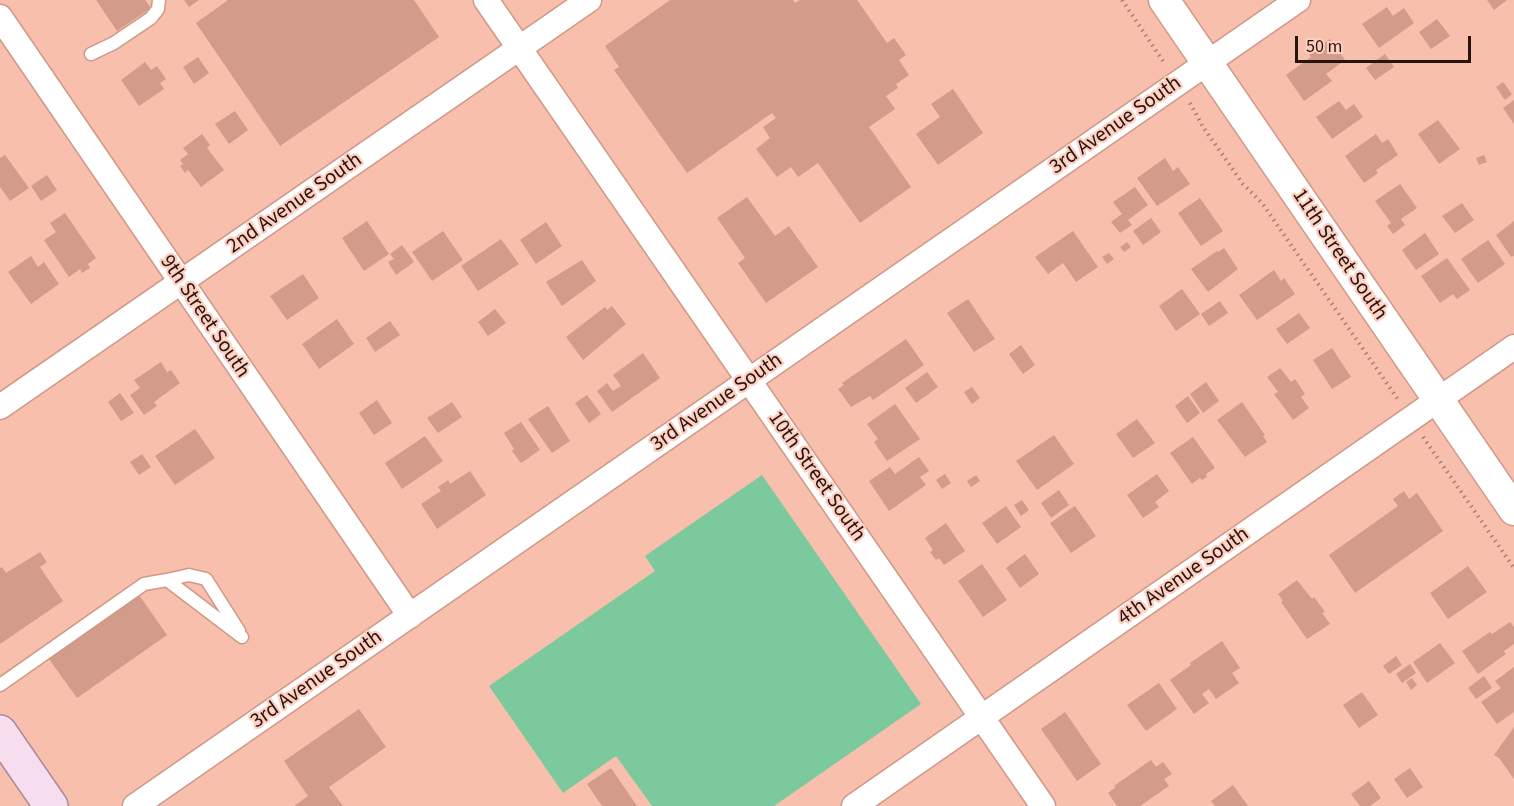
<!DOCTYPE html>
<html>
<head>
<meta charset="utf-8">
<style>
	body { margin:0 }
	#map { position:relative; width:1514px; height:806px; overflow:hidden; background:#f8bfad; font-family:"Source Sans 3",sans-serif }
	canvas { display:block }
	.scale { position:absolute; left:1295px; top:36px; width:176px; height:27px; box-sizing:border-box; border:3px solid #28140e; border-top:0; padding-left:8px; font-size:18px; line-height:21px; white-space:nowrap; color:#28140e; -webkit-text-stroke:4px #fecfc1; paint-order:stroke }
</style>
</head>
<body>
<div id="map">
<canvas width="1514" height="806"></canvas>
<div class="scale">50 m</div>
</div>
<script>
const context = document.querySelector('canvas').getContext('2d');
context.lineJoin = 'round';
function fillPath(path, color) {
  context.fillStyle = color;
  context.fill(path, 'evenodd');
}
function poly(rows) {
  const path = new Path2D();
  for (const r of rows) {
    path.moveTo(r[0], r[1]);
    for (let i = 2; i < r.length; i += 2) path.lineTo(r[i], r[i + 1]);
  }
  return path;
}
function trace(path, color, width, dash) {
  context.strokeStyle = color;
  context.lineWidth = width;
  context.lineCap = dash ? 'butt' : 'round';
  context.setLineDash(dash || []);
  context.stroke(path);
}
function write(font, color, halo, rows, align = 'center') {
  context.font = font + ' "Source Sans 3",sans-serif';
  context.lineWidth = 4.5;
  context.setLineDash([]);
  context.textBaseline = 'middle';
  context.strokeStyle = halo;
  context.fillStyle = color;
  for (const [text, x, y, turn = 0] of rows) {
    context.save();
    context.translate(x, y);
    context.rotate((+turn || 0) * Math.PI / 180);
    context.textAlign = isNaN(turn) ? turn : align;
    if (halo) context.strokeText(text, 0, 0);
    context.fillText(text, 0, 0);
    context.restore();
  }
}
fillPath(poly([
	[762,475,921,704,774,806,652,806,616,756,563,793,489,686,655,571,645,556]
]), '#7cc99d');
fillPath(poly([
	[96,0,145,0,151,8,117,31],
	[184,0,199,0,189,7],
	[228,0,414,0,439,37,280,146,196,23],
	[670,0,793,0,795,3,800,0,857,0,887,43,894,38,906,55,899,60,909,75,896,84,898,88,886,96,895,109,869,127,911,187,860,223,818,163,798,177,791,167,777,177,756,149,770,138,763,127,776,118,772,113,687,173,614,70,619,67,605,46],
	[1487,0,1507,0,1494,10],
	[1387,7,1393,16,1404,8,1414,23,1379,48,1362,24],
	[1437,19,1450,36,1431,49,1419,32],
	[1330,39,1345,60,1326,74,1332,81,1304,101,1286,75,1311,57,1309,54],
	[1385,54,1394,67,1375,80,1366,68],
	[198,57,209,73,194,84,183,67],
	[145,62,151,70,157,66,166,79,160,83,164,89,139,106,121,80],
	[1503,82,1512,94,1505,100,1496,87],
	[953,89,983,133,938,165,916,134,940,117,931,104],
	[1514,100,1514,124,1503,108],
	[1339,101,1346,110,1354,104,1363,117,1332,139,1316,117],
	[235,111,248,130,229,144,215,124],
	[1438,120,1460,149,1439,164,1418,134],
	[202,134,210,145,207,148,224,170,201,187,188,170,185,173,180,166,183,164,180,160,188,154,183,148],
	[1376,134,1382,143,1388,139,1398,155,1376,170,1378,173,1364,183,1345,156],
	[5,155,29,188,10,201,0,187,0,158],
	[1484,155,1487,162,1479,165,1476,158],
	[1165,158,1173,171,1178,167,1190,184,1157,206,1137,178],
	[47,175,57,190,41,201,31,186],
	[1400,184,1417,208,1401,219,1405,225,1393,234,1387,226,1391,223,1375,201],
	[1135,187,1148,205,1128,220,1132,225,1120,233,1111,222,1122,214,1113,202],
	[747,197,775,236,789,226,818,267,766,303,738,263,745,258,717,218],
	[1200,198,1223,231,1201,246,1178,213],
	[1462,203,1474,220,1455,233,1442,216],
	[65,213,96,258,88,264,90,268,82,273,80,269,69,277,44,240,56,232,50,223],
	[1151,218,1161,232,1143,245,1133,231],
	[367,221,389,254,364,271,342,238],
	[1514,221,1514,256,1511,257,1496,235],
	[546,222,562,246,536,264,520,240],
	[443,231,463,260,432,281,412,252],
	[1073,231,1098,267,1076,282,1063,263,1048,274,1035,257],
	[1425,233,1439,254,1416,270,1402,250],
	[501,239,519,264,478,291,461,266],
	[1488,240,1505,264,1478,283,1461,259],
	[1127,242,1131,247,1124,252,1120,247],
	[402,245,414,262,396,275,388,262,394,259,390,254],
	[1224,248,1238,269,1208,292,1191,269,1217,251,1218,252],
	[1109,253,1114,259,1107,264,1102,257],
	[31,256,38,267,44,262,59,284,31,304,8,272],
	[1447,258,1470,290,1457,299,1453,294,1440,303,1421,276],
	[582,260,596,281,562,306,546,282],
	[1274,270,1281,281,1284,278,1295,294,1257,320,1239,295],
	[303,274,319,298,287,320,270,296],
	[1182,289,1200,314,1176,331,1159,306],
	[968,299,995,339,974,352,947,313],
	[1220,301,1228,313,1209,326,1201,314],
	[612,306,626,324,583,360,566,337,605,307,607,310],
	[495,309,506,323,488,336,478,322],
	[1299,313,1310,328,1287,344,1276,329],
	[337,319,354,344,319,369,302,344],
	[390,321,400,335,375,352,366,338],
	[906,339,924,365,873,400,870,396,851,407,838,389,844,385,842,383],
	[1021,345,1035,365,1023,374,1009,354],
	[1332,348,1351,377,1332,389,1313,360],
	[643,353,660,378,612,412,597,391,607,383,613,391,621,386,613,375],
	[161,362,167,372,171,370,180,383,154,402,157,406,144,415,130,395,140,388,134,380],
	[1280,368,1291,382,1295,379,1305,394,1301,397,1309,408,1293,420,1274,394,1278,392,1267,377],
	[927,372,938,387,916,403,905,388],
	[1206,382,1219,401,1203,413,1190,394],
	[972,387,980,398,972,404,964,392],
	[120,393,134,413,121,421,108,402],
	[587,395,601,414,589,423,575,403],
	[1188,396,1200,413,1187,423,1175,406],
	[377,400,392,423,374,435,359,413],
	[452,402,462,417,438,433,427,418],
	[1242,402,1265,435,1263,436,1267,442,1245,457,1217,420],
	[895,404,920,439,887,461,874,442,878,439,867,424],
	[548,406,570,441,552,453,528,419],
	[1137,419,1155,443,1133,458,1116,434],
	[521,422,540,450,521,463,512,451,514,449,504,433],
	[195,429,215,458,175,485,155,456],
	[1054,435,1074,464,1037,490,1016,461],
	[425,436,443,461,402,489,385,463],
	[1193,437,1215,468,1206,474,1207,477,1202,480,1200,478,1192,484,1170,453],
	[142,454,151,467,139,475,130,462],
	[919,457,929,471,920,477,926,485,889,511,869,481,890,467,895,474],
	[470,471,486,495,437,529,421,504,441,491,438,487,448,480,450,484],
	[945,474,951,483,942,489,936,480],
	[1157,474,1169,491,1155,502,1159,507,1143,518,1127,495],
	[976,475,980,481,971,487,967,481],
	[1059,490,1069,505,1051,518,1041,503],
	[1404,491,1409,499,1417,493,1443,531,1355,593,1329,555,1398,506,1393,499],
	[1022,500,1029,510,1021,516,1014,505],
	[1006,506,1021,527,997,544,982,523],
	[1075,506,1096,536,1071,553,1050,523],
	[946,523,965,551,944,565,939,558,936,560,930,552,933,550,925,538],
	[40,552,47,562,40,567,63,601,0,644,0,568,2,567,6,573],
	[1025,554,1039,574,1020,588,1006,568],
	[982,564,1007,600,983,617,958,581],
	[1468,566,1487,592,1448,619,1430,593],
	[1297,580,1312,599,1314,597,1325,612,1322,613,1330,624,1307,639,1281,602,1283,601,1278,594],
	[139,595,167,635,77,698,49,659],
	[1510,622,1514,627,1514,644,1504,651,1506,654,1478,674,1462,651,1490,632,1492,634],
	[1222,641,1240,668,1232,673,1239,683,1216,699,1209,689,1202,694,1209,703,1194,714,1170,680,1191,665,1190,663],
	[1440,643,1455,663,1427,683,1413,662],
	[1396,656,1402,665,1389,674,1383,666],
	[1410,664,1416,673,1402,683,1396,674],
	[1514,667,1514,712,1497,724,1481,702,1501,688,1495,681],
	[1484,676,1492,688,1476,699,1468,688],
	[1412,678,1417,685,1411,690,1406,682],
	[1159,683,1177,709,1146,731,1127,705],
	[1362,692,1378,715,1359,728,1343,705],
	[359,709,386,747,329,787,343,806,294,806,308,796,284,761],
	[1065,712,1101,764,1077,781,1041,729],
	[1514,727,1514,779,1499,758,1494,755],
	[1151,760,1156,767,1163,762,1172,774,1164,779,1169,786,1140,806,1117,806,1108,793,1116,787,1114,786],
	[611,768,637,806,602,806,587,784],
	[1410,768,1423,787,1407,798,1394,779],
	[1369,781,1381,798,1370,806,1360,806,1351,794],
	[1233,785,1248,806,1215,806,1211,801]
]), '#d29b8a');
const service = poly([
	[91,54,114,43,151,18,158,9,159,0],
	[167,580,189,575,206,579,239,631],
	[0,685,144,584,167,580,242,637]
]);
const minor = poly([
	[486,0,1043,806],
	[0,17,410,616],
	[0,407,589,0],
	[135,806,1298,0],
	[854,806,1514,347]
]);
const tertiary = poly([
	[1164,0,1514,510]
]);
const primary = poly([
	[0,732,51,806]
]);
trace(service, '#cf9888', 15);
trace(minor, '#cf9888', 27);
trace(tertiary, '#cf9888', 33);
trace(primary, '#ab899a', 36);
trace(poly([
	[1122,0,1165,64],
	[1190,103,1203,127,1243,184,1262,203,1399,401],
	[1423,437,1514,568]
]), '#a97e71', 4, [1.5, 4.5]);
trace(service, '#fff', 12);
trace(minor, '#fff', 24);
trace(tertiary, '#fff', 30);
trace(primary, '#f7deef', 33);
write('21px', '#28140e', '#fecfc1', [
	["3rd Avenue South",1116,126,-35],
	["2nd Avenue South",295,204,-35],
	["11th Street South",1339,255,56],
	["9th Street South",204,317,56],
	["3rd Avenue South",717,403,-35],
	["10th Street South",816,477,55],
	["4th Avenue South",1184,577,-35],
	["3rd Avenue South",317,680,-35]
]);
</script>
</body>
</html>
